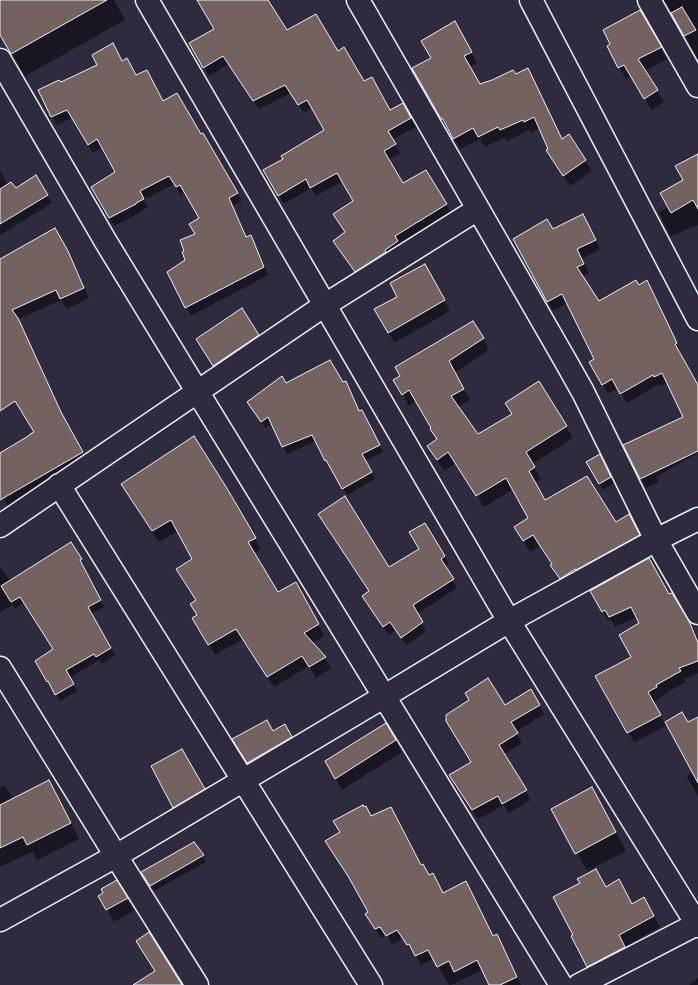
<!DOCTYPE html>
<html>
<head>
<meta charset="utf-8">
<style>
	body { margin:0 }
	canvas { display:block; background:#2f2a3d }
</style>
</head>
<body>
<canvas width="698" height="985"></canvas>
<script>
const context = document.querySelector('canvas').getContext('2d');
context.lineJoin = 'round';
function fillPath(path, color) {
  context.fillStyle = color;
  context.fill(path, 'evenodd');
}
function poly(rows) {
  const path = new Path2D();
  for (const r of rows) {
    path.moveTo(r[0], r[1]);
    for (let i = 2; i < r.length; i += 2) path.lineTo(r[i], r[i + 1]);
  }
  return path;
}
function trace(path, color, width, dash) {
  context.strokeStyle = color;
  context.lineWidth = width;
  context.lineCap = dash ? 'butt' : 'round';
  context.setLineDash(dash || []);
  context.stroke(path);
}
fillPath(poly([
	[0,0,114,0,125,20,25,76,0,33],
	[202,0,267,0,286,31,337,52,390,111,402,104,416,127,392,140,400,153,388,160,403,184,446,204,451,213,399,245,402,250,360,280,339,250,334,242,346,233,354,202,343,181,316,196,311,188,284,204,264,170,284,159,325,130,312,108,304,113,291,93,259,109,229,64,209,76,191,43,215,30],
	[663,0,698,0,698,59,667,4],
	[640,11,667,59,645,71,664,102,652,110,631,76,626,79,619,67],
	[454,23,477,63,469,67,480,86,515,76,533,81,563,140,569,136,592,171,570,186,547,150,550,149,540,128,531,133,529,130,507,141,505,137,485,147,480,139,460,149,449,129,448,130,413,68,432,58],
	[122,62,163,102,201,135,202,134,242,201,233,206,246,238,250,236,255,244,268,275,191,316,168,272,186,260,196,235,200,219,185,192,181,195,174,184,144,200,148,207,139,212,140,213,114,226,92,188,116,172,102,147,93,153,72,118,57,125,39,90],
	[698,155,698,225,671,236,665,226,659,212,669,207],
	[0,171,9,185,15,189,36,177,52,203,0,235],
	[588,225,600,249,582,259,589,273,582,277,599,302,638,286,647,281,652,291,681,353,679,354,698,387,698,453,656,477,659,482,646,488,641,478,684,418,667,383,660,386,659,384,627,403,618,388,608,394,590,362,595,360,568,303,553,311,514,239,553,231],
	[55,230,73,262,89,298,67,309,61,300,17,320,23,330,66,423,88,463,9,508,0,492,0,454,35,432,0,368,0,261],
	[424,265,450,311,394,343,376,310,399,297],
	[258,335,264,345,219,376,198,339],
	[483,339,489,350,454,373,470,400,458,407,478,436,513,414,539,383,573,438,532,464,541,479,534,483,545,501,615,523,635,527,645,547,567,590,558,577,552,565,553,565,541,545,530,552,522,538,529,518,513,489,484,507,456,463,444,471,435,457,437,440,431,429,432,428,416,401,409,406,395,380],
	[286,384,343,384,349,389,360,412,366,418,383,452,365,461,375,479,347,495,331,466,330,467,316,441,287,454,272,423,265,428,252,409],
	[603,461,614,483,603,490,587,463],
	[227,491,261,549,254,553,278,593,302,594,324,636,312,643,325,658,331,668,316,678,309,666,274,687,243,639,215,655,193,618,198,616,194,560,178,531,159,542,128,495],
	[319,515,389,569,444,556,449,564,445,567,457,588,417,614,426,631,407,645,395,630,389,635,363,597,370,592],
	[71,544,85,567,83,568,104,607,91,614,115,655,101,664,99,660,69,678,77,691,60,701,36,661,54,650,24,603,15,609,13,605,0,612,0,566,10,581],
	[591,591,669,596,672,594,694,632,698,641,698,673,684,679,686,682,661,696,662,697,653,703,665,724,682,714,688,723,698,723,698,796,686,776,693,772,667,725,634,743,628,732,632,658,640,623,637,617,615,627,611,620,608,621],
	[635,604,636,606,608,619,608,616],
	[531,691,544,714,516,732,522,743,503,755,531,800,508,813,504,805,478,819,456,785,472,763,444,717,470,701,505,706],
	[385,724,402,752,342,790,326,762],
	[285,726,298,750,255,775,241,752],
	[182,750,210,799,179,817,174,807],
	[49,781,58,797,79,839,37,860,32,852,0,867,0,787,5,785,13,799],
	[602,806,626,851,587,871,553,809],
	[371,817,421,866,443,894,471,892,494,937,502,945,521,985,490,985,483,970,451,985,449,985,434,959,421,965,415,953,413,954,404,938,392,945,387,935,381,938,372,923,370,912],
	[194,843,206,862,154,891,142,872],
	[116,882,134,911,114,922,100,897],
	[632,905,650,909,660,927,624,947,630,959,595,977,572,937],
	[698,978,698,985,689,985]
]), '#0007');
const building = poly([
	[0,0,107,0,11,54,0,35,0,0],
	[197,0,268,0,287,30,316,14,338,51,344,47,364,81,372,77,390,110,403,103,411,118,388,131,396,144,384,151,403,183,426,170,447,204,395,236,398,241,385,250,386,252,355,272,333,241,345,232,333,214,353,201,337,173,310,188,306,179,278,196,263,170,283,159,281,156,324,130,307,100,298,105,285,85,253,101,223,56,203,68,189,43,214,29,197,0],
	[682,7,696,30,684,36,671,13,682,7],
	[640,10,662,47,638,59,658,90,644,99,624,65,618,68,607,46,610,44,603,30,640,10],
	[455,21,472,52,464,56,480,84,492,80,513,70,516,74,528,68,562,139,569,134,586,160,563,176,546,150,548,149,534,117,524,122,523,120,500,130,498,127,478,137,473,128,453,139,443,119,441,119,412,68,431,58,421,41,455,21],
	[113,43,122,61,127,58,136,75,147,70,163,101,177,93,201,134,203,133,238,193,229,198,246,237,251,235,264,267,185,308,167,272,185,260,182,252,184,251,180,240,195,234,189,224,199,218,180,185,176,187,169,176,140,191,144,199,136,203,136,204,109,218,91,187,115,172,97,139,88,145,67,110,51,117,38,90,59,80,61,82,97,65,92,55,113,43],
	[698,154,698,209,693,200,671,213,660,193,683,180,675,166,698,154],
	[36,175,48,195,0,224,0,189,11,182,16,188,36,175],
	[583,214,596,240,577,249,584,264,577,267,599,301,636,280,639,285,647,280,677,343,675,344,698,385,698,451,640,479,623,445,683,417,662,373,654,377,653,375,620,394,612,379,602,385,589,362,594,359,562,294,547,302,513,239,547,219,553,229,583,214],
	[55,228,68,251,84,288,60,299,56,290,12,310,18,318,61,412,83,452,0,500,0,453,30,435,30,434,34,432,15,401,0,411,0,259,55,228],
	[425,264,445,300,388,333,374,309,397,297,390,283,425,264],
	[242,308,259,335,213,366,196,339,242,308],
	[473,321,484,338,449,361,464,389,451,396,478,434,512,414,505,403,539,381,567,426,526,452,535,467,529,471,545,500,587,476,616,522,629,514,640,535,576,570,575,569,560,579,550,565,552,564,533,535,523,541,514,527,528,518,506,478,476,496,448,452,437,460,427,446,437,439,430,429,431,428,409,390,402,395,393,380,400,376,395,367,473,321],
	[330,360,343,382,346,381,359,411,362,410,380,445,362,454,372,472,342,489,326,460,325,461,312,435,282,447,268,417,261,422,247,402,282,376,286,383,330,360],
	[194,436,228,490,256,538,248,542,278,592,296,582,319,624,304,633,326,657,309,667,302,656,267,677,236,629,208,645,192,618,197,615,190,604,196,600,176,569,192,559,171,520,152,531,121,484,194,436],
	[600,454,611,477,599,484,586,462,600,454],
	[345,496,389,567,419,549,409,532,425,523,445,556,441,559,454,579,413,605,423,622,401,638,390,622,383,627,362,596,369,591,318,514,345,496],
	[71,542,82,559,80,560,101,600,88,607,111,648,96,657,94,654,66,670,74,684,55,695,48,681,47,682,35,661,53,649,20,597,11,602,1,586,71,542],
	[649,558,669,594,672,593,689,621,698,643,698,661,679,668,681,671,656,685,657,687,648,692,661,715,627,733,595,676,618,664,631,657,619,635,639,623,631,607,609,617,605,610,602,612,590,591,649,558],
	[488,678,505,705,531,689,540,705,511,722,518,733,499,745,527,790,502,804,498,796,472,810,449,775,471,762,446,721,446,715,469,700,465,693,488,678],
	[682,712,688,722,698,717,698,783,665,722,682,712],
	[267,720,273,731,285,724,292,737,247,763,232,739,267,720],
	[386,723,396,740,335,779,325,761,386,723],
	[182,749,205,789,173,808,151,766,182,749],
	[49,780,71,823,27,845,23,837,0,848,0,805,49,780],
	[592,787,616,832,575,854,551,809,592,787],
	[363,805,364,807,366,806,371,816,391,807,421,865,423,864,429,875,433,873,443,893,466,881,493,936,497,934,517,977,500,985,489,985,477,960,454,972,449,961,437,967,428,950,415,956,409,944,407,945,397,930,386,936,380,927,375,929,365,914,368,912,348,876,325,841,340,832,333,821,363,805],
	[194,842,204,855,150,886,141,872,194,842],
	[596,869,606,887,619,879,632,904,644,897,654,916,619,935,625,947,587,967,571,936,573,935,553,897,580,883,577,879,596,869],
	[117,880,128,898,106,910,98,896,103,893,101,889,117,880],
	[149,932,182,985,133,985,155,971,136,941,149,932]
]);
fillPath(building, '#736260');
trace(building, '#e8f1f8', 1);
const minor = poly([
	[147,0,509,621,698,926],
	[358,0,565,360,583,392,656,540,698,613],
	[531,0,698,319],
	[649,0,698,86],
	[0,60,106,242,197,391,561,985],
	[59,485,371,985],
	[0,526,325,305,478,209],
	[0,668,116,856,197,985],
	[0,920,116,856,385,696,509,621,656,540,698,519],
	[579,985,697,924]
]);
trace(minor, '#e8f1f8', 25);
trace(minor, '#2f2a3d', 22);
</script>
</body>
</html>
